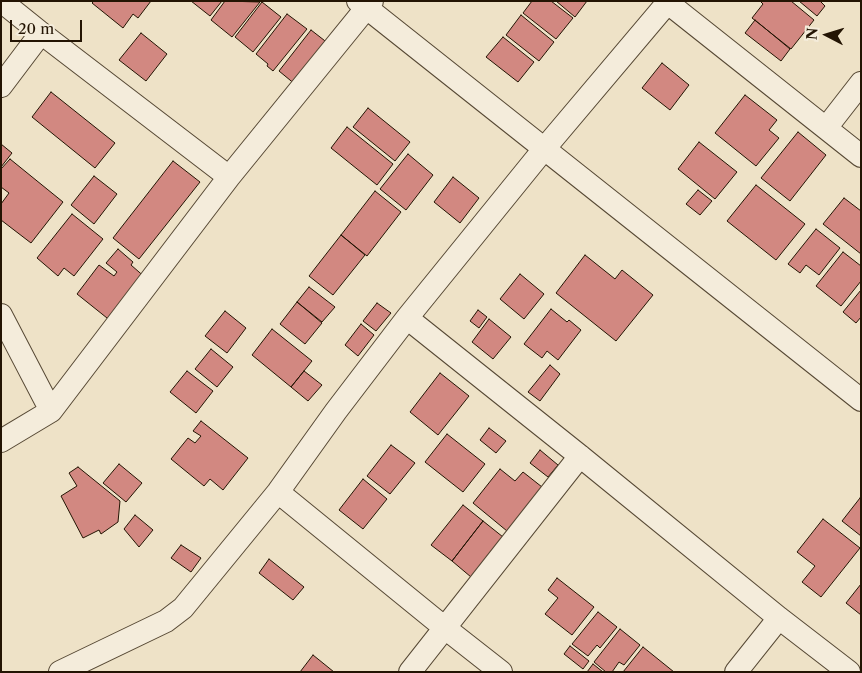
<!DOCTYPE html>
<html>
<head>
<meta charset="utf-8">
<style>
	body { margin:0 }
	#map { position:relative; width:862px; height:673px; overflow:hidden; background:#eee2c7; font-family:"Libre Caslon Text",serif }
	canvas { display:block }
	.frame { position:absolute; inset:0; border:2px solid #231403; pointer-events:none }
	.north { position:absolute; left:802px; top:10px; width:50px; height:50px; -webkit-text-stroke:4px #f4ecdb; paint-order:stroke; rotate:275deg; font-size:14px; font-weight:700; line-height:20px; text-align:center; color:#231403 }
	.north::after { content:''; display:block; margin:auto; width:18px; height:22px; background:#231403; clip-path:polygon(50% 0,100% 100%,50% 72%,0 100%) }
	.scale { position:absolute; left:10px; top:20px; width:72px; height:22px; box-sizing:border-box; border:2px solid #231403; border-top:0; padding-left:6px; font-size:15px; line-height:18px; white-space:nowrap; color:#231403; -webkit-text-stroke:4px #f4ecdb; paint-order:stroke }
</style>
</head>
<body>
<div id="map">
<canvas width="862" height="673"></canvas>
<div class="frame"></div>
<div class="north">N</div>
<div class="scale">20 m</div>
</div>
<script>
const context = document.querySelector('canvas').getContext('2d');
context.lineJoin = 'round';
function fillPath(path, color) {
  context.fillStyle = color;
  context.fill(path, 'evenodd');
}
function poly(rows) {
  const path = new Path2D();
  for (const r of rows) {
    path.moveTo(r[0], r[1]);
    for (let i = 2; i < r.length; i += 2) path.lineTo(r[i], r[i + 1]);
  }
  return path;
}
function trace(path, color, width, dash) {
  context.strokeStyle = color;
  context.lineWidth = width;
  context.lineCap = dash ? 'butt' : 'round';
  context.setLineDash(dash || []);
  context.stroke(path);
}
const building = poly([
	[94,1,151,1,138,18,133,14,123,28,92,3,94,1],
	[191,1,222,1,210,16,191,1],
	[225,1,260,2,232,37,211,20,225,1],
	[532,1,551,1,573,18,556,39,523,13,532,1],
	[556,1,587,1,575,17,556,1],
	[760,1,791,1,814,20,791,49,752,18,763,4,760,1],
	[799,1,820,1,825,6,817,16,799,1],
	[262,2,281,17,253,52,235,37,262,2],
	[287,14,307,29,273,71,267,66,268,64,256,54,287,14],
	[521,15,554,42,539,61,506,35,521,15],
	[755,20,790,49,781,61,745,33,755,20],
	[311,30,329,44,296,85,279,71,311,30],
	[141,33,167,54,146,81,119,60,141,33],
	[503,37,534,62,518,82,486,57,503,37],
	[662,63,689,85,670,110,642,88,662,63],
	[51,92,115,143,95,168,32,117,51,92],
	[745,95,777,120,769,130,779,138,756,166,715,133,745,95],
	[368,108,410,142,395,161,353,127,368,108],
	[347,127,393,164,377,185,331,148,347,127],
	[798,132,826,155,790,201,761,178,798,132],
	[699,142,737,172,715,199,678,169,699,142],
	[1,144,12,153,1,167,1,144],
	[408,154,433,175,406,210,380,189,408,154],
	[10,159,63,202,31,243,1,220,1,204,9,193,1,187,1,169,10,159],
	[173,161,200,182,139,259,113,238,173,161],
	[94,176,117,194,94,224,71,205,94,176],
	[453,177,479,198,460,223,434,202,453,177],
	[756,185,805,224,776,260,727,221,756,185],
	[698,190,712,201,700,215,686,204,698,190],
	[375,191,401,212,367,256,341,235,375,191],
	[844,198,861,211,861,254,823,224,844,198],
	[72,214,103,239,74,276,64,268,58,276,37,258,72,214],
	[816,229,840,248,819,275,806,265,800,273,788,264,816,229],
	[341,235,365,255,333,295,309,276,341,235],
	[118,249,133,262,131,265,147,279,112,322,77,294,99,265,114,276,117,272,106,263,118,249],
	[843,252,861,266,861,281,841,306,816,286,843,252],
	[585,255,615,279,622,270,653,295,616,341,556,293,585,255],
	[520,274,544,294,524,319,500,299,520,274],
	[309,287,335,307,322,322,297,302,309,287],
	[861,290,861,317,856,323,843,312,861,290],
	[297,302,322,323,305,344,280,324,297,302],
	[377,303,391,313,376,331,363,321,377,303],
	[551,309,567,322,569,320,581,330,558,360,547,351,542,358,524,344,551,309],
	[478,310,487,317,479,328,470,321,478,310],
	[225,311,246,328,227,353,205,336,225,311],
	[489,319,511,337,493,359,472,342,489,319],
	[361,324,374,335,358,356,345,345,361,324],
	[272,329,312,361,291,387,252,355,272,329],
	[211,349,233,367,217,387,195,369,211,349],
	[550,365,560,374,540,401,528,392,550,365],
	[187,371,213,391,196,413,170,392,187,371],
	[304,371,322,385,308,401,291,387,304,371],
	[440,373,469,396,438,435,410,412,440,373],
	[201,421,248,458,223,490,210,479,204,486,171,459,188,438,195,443,201,436,193,431,201,421],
	[489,428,506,441,496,453,480,440,489,428],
	[447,434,485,464,463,492,425,462,447,434],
	[391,445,415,463,390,494,367,476,391,445],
	[540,450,558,465,548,477,530,463,540,450],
	[119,464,142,483,126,502,103,483,119,464],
	[78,467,120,501,118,522,101,534,99,530,83,538,61,496,77,486,69,473,78,467],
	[500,469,515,481,523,472,542,487,507,531,473,503,500,469],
	[363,479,387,499,363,529,339,510,363,479],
	[860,498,861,499,861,536,842,521,860,498],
	[463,505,483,521,452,561,431,545,463,505],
	[135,515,153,530,139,547,124,529,135,515],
	[823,519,860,548,821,597,802,582,815,566,797,552,823,519],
	[483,521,503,537,471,577,452,561,483,521],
	[181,545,201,558,191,572,171,558,181,545],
	[269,559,304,587,293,600,259,573,269,559],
	[557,578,594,607,572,635,545,614,558,598,548,590,557,578],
	[861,584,861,615,846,603,861,584],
	[598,612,617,627,600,648,597,645,588,656,572,644,598,612],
	[620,629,640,645,624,665,619,662,612,672,606,672,594,662,620,629],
	[570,646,589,661,583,669,564,654,570,646],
	[643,647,674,672,623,672,643,647],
	[313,655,334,672,300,672,313,655],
	[593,664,603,672,587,672,593,664]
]);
fillPath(building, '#d28881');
trace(building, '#231403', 1);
const minor = poly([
	[1,1,41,33,229,177],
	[358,1,861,400],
	[668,3,861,156],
	[1,86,41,33],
	[826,128,861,83],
	[1,315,51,411],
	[407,318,580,456,779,618,849,672],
	[1,441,51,411,229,177,372,1],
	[278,492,445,628,501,672],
	[60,672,166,621,183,608,278,492,336,411,407,318,544,149,669,1],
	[410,672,580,456],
	[736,672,779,618]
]);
trace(minor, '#564834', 24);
trace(minor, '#f4ecdb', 22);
</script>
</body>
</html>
